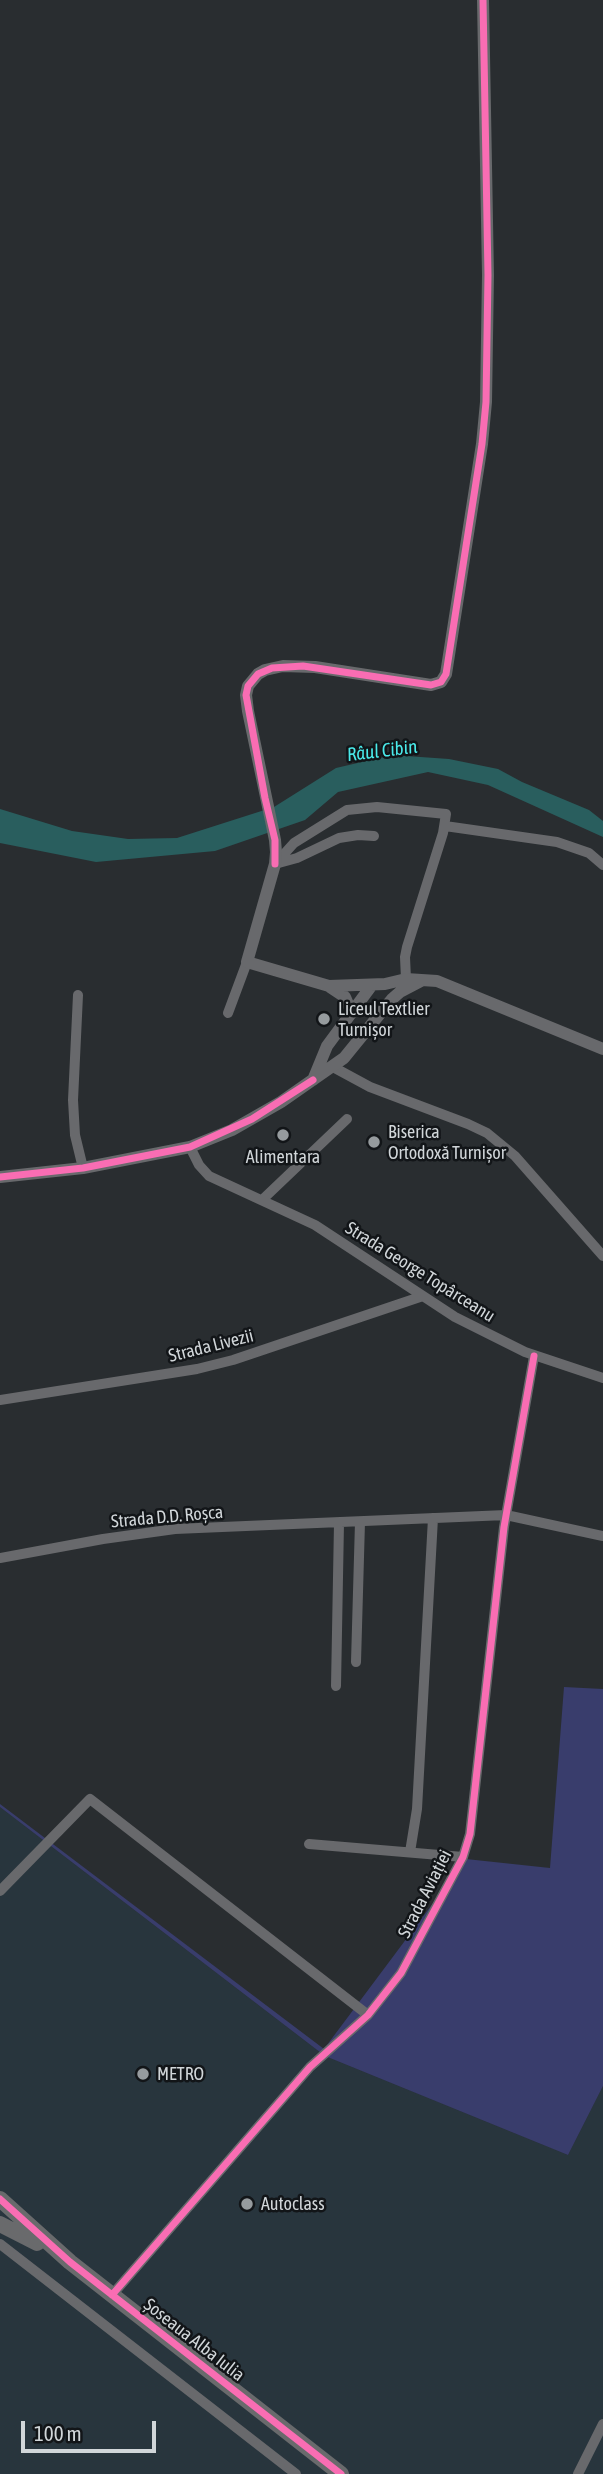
<!DOCTYPE html>
<html>
<head>
<meta charset="utf-8">
<style>
	body { margin:0 }
	#map { position:relative; width:603px; height:2474px; overflow:hidden; background:#292d30; font-family:"Asap Condensed",sans-serif }
	canvas { display:block }
	.scale { position:absolute; left:21px; top:2421px; width:135px; height:32px; box-sizing:border-box; border:4px solid #d1d6d9; border-top:0; padding-left:9px; font-size:21px; line-height:24px; white-space:nowrap; color:#d1d6d9; -webkit-text-stroke:5px #121518; paint-order:stroke }
</style>
</head>
<body>
<div id="map">
<canvas width="603" height="2474"></canvas>
<div class="scale">100 m</div>
</div>
<script>
const context = document.querySelector('canvas').getContext('2d');
context.lineJoin = 'round';
function fillPath(path, color) {
  context.fillStyle = color;
  context.fill(path, 'evenodd');
}
function poly(rows) {
  const path = new Path2D();
  for (const r of rows) {
    path.moveTo(r[0], r[1]);
    for (let i = 2; i < r.length; i += 2) path.lineTo(r[i], r[i + 1]);
  }
  return path;
}
function trace(path, color, width, dash) {
  context.strokeStyle = color;
  context.lineWidth = width;
  context.lineCap = dash ? 'butt' : 'round';
  context.setLineDash(dash || []);
  context.stroke(path);
}
function write(font, color, halo, rows, align = 'center') {
  context.font = font + ' "Asap Condensed",sans-serif';
  context.lineWidth = 5;
  context.setLineDash([]);
  context.textBaseline = 'middle';
  context.strokeStyle = halo;
  context.fillStyle = color;
  for (const [text, x, y, turn = 0] of rows) {
    context.save();
    context.translate(x, y);
    context.rotate((+turn || 0) * Math.PI / 180);
    context.textAlign = isNaN(turn) ? turn : align;
    if (halo) context.strokeText(text, 0, 0);
    context.fillText(text, 0, 0);
    context.restore();
  }
}
fillPath(poly([
	[0,1807,325,2056,568,2155,603,2086,603,2474,0,2474]
]), '#28353d');
fillPath(poly([
	[564,1687,603,1689,603,2086,568,2155,325,2056,0,1807,0,1804,324,2049,466,1859,550,1868]
]), '#393d6c');
fillPath(poly([
	[392,755,449,759,498,769,522,782,589,810,603,821,603,837,488,785,428,772,338,792,305,820,215,851,96,862,0,843,0,809,72,831,128,839,177,838,274,807,336,768]
]), '#295e5e');
trace(poly([
	[445,826,557,842,589,853,603,865],
	[275,864,294,843,347,810,377,807,446,814,443,833,407,947,405,957,406,979],
	[275,864,297,858,339,838,358,835,374,836],
	[78,995,73,1100,75,1135,83,1168],
	[228,1013,247,962],
	[333,1067,370,1087,468,1124,487,1133,515,1156,603,1256],
	[190,1147,199,1165,209,1176,315,1225,455,1317,525,1352,603,1378],
	[262,1200,347,1119],
	[0,1400,197,1369,233,1360,423,1296],
	[0,1558,103,1539,175,1529,506,1515,603,1536],
	[356,1662,360,1522],
	[336,1686,339,1523],
	[309,1844,463,1857],
	[410,1852,417,1809,433,1518],
	[0,1891,90,1799,368,2015],
	[0,2244,296,2474],
	[112,2295,310,2067,368,2015,401,1973,463,1857,470,1834,504,1527,534,1356],
	[578,2474,603,2424]
]), '#68696c', 10);
trace(poly([
	[483,0,488,275,486,402,482,444,446,674,441,682,431,685,315,667,283,666,265,670,258,674,248,686,246,695,248,711,275,840,276,852,275,864,247,962,329,986,385,984,406,979,437,981,603,1049],
	[330,987,345,997,351,1011],
	[313,1080,327,1046,372,985],
	[0,1177,83,1168,190,1147,232,1130,281,1102,344,1058,392,999,400,992,421,981]
]), '#68696c', 12);
trace(poly([
	[0,2199,70,2262,341,2474],
	[0,2224,37,2243]
]), '#696a6c', 16);
trace(poly([
	[275,864,275,840,265,798,246,695,248,686,258,674,272,668,303,666,431,685,441,682,446,674,482,444,486,402,488,275,483,0],
	[0,1177,83,1168,190,1147,252,1119,313,1080],
	[0,2199,70,2262,341,2474],
	[112,2295,310,2067,368,2015,401,1973,463,1857,470,1834,504,1527,534,1356]
]), '#f96db3', 7);
for (const [x, y, r, color] of [
	[324,1019,7,"#969b9e"],
	[283,1135,7,"#969b9e"],
	[374,1142,7,"#969b9e"],
	[143,2074,7,"#969b9e"],
	[247,2204,7,"#969b9e"]
]) {
  const dot = new Path2D();
  dot.arc(x, y, r, 0, 2 * Math.PI);
  context.fillStyle = color;
  context.fill(dot);
  trace(dot, '#121518', 2.5);
}
write('18px', '#d1d6d9', '#121518', [
	["Liceul Textlier",338,1009],
	["Turnișor",338,1030],
	["Biserica",388,1132],
	["Ortodoxă Turnișor",388,1153],
	["Alimentara",283,1157,"center"],
	["METRO",157,2074],
	["Autoclass",261,2204]
], 'left');
write('18px', '#d1d6d9', '#121518', [
	["Strada George Topârceanu",420,1272,32],
	["Strada Livezii",211,1346,-14],
	["Strada D.D. Roșca",167,1517,-5],
	["Strada Aviației",425,1894,-63],
	["Șoseaua Alba Iulia",194,2340,38]
]);
write('italic 19px', '#4aeaea', '#121518', [
	["Râul Cibin",382,751,-7]
]);
</script>
</body>
</html>
